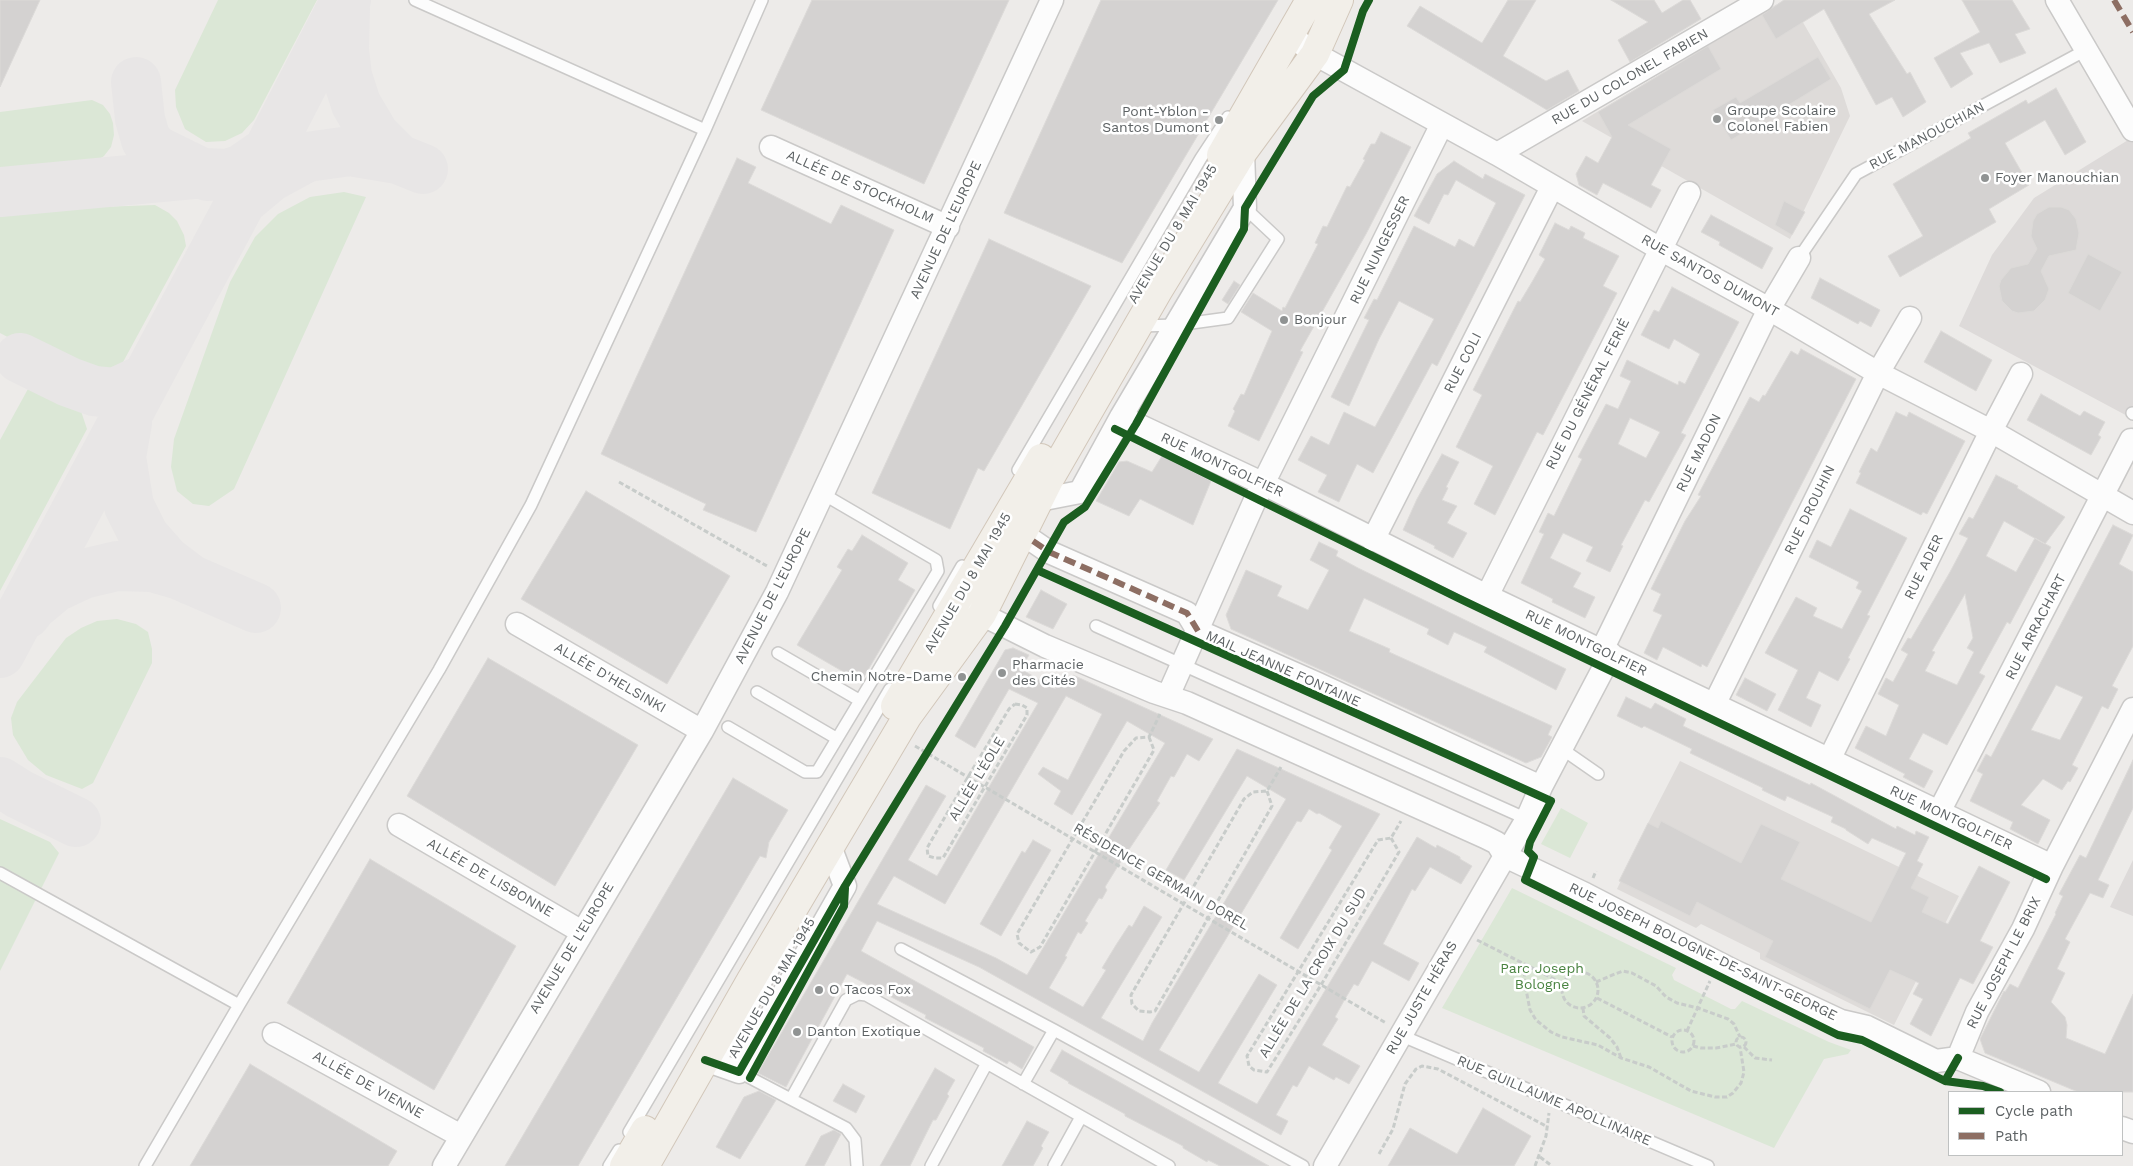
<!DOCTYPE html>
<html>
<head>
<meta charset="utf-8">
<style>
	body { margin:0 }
	#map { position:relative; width:2133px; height:1166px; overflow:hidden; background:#edebe9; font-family:"Work Sans",sans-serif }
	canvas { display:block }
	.legend { position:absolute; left:1948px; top:1091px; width:175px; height:65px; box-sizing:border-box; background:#fff; border:1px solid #bfc1c1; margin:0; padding:6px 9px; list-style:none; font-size:15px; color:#5e6365 }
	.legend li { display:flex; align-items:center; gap:10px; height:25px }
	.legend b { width:25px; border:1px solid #bfc1c1 }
</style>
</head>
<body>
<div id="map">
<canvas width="2133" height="1166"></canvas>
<ul class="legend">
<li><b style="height:6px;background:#1b5e20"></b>Cycle path</li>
<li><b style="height:6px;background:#8d6e63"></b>Path</li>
</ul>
</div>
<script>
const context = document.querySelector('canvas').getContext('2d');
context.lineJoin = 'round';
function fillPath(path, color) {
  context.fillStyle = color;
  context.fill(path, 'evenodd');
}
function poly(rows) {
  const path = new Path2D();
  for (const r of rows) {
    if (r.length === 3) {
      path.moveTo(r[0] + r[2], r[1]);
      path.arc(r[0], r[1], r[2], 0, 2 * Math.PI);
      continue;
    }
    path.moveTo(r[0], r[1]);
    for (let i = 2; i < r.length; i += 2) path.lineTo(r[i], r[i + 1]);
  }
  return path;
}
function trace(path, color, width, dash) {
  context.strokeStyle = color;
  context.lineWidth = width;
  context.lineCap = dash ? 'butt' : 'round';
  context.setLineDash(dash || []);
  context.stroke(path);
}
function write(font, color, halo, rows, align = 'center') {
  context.font = font + ' "Work Sans",sans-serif';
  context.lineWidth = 5;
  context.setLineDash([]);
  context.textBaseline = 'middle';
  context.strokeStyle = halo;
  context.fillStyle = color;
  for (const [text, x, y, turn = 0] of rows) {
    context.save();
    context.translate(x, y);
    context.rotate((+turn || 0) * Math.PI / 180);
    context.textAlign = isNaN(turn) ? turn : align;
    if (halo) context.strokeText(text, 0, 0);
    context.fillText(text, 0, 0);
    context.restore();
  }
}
fillPath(poly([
	[2133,137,2133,419,1959,326,1992,255,2034,198],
	[2133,860,2133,916,2110,907]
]), '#dddad9');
fillPath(poly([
	[1784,0,1790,0,1841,88,1850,116,1790,239,1582,121],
	[1680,761,1959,896,1894,1025,1760,959,1760,953,1701,924,1696,928,1617,889,1648,823]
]), '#dedbd9');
fillPath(poly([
	[218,0,317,0,254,120,242,133,225,141,206,142,185,129,176,107,175,90],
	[92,100,103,105,110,114,113,123,114,135,111,147,104,156,90,166,77,170,0,177,0,112],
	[344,192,366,197,234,489,209,506,193,504,177,491,171,467,174,439,230,282,255,237,278,214,310,197],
	[155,205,169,213,177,221,184,235,186,246,116,375,82,372,59,364,0,333,0,215,100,207],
	[34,378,65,393,81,411,87,429,0,591,0,440],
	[117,619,136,624,148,632,152,649,152,663,93,783,82,789,46,775,28,760,13,735,11,718,17,702,66,638,81,628,97,621],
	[1561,808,1588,823,1570,858,1541,844],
	[0,819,50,842,59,853,0,971],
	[1512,888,1676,968,1672,975,1674,980,1731,1009,1735,1009,1742,1001,1829,1042,1851,1050,1848,1054,1824,1059,1774,1148,1442,1008]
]), '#dbe7d6');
trace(poly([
	[345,8,344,50,347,76,356,104,375,136,398,159],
	[136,82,140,119,146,140,155,150,208,176],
	[0,192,204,173,228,174,242,169,268,151],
	[246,197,270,177,307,157,350,151,398,159,423,169],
	[20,358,69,382,94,391,115,393,145,379],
	[127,423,121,457,129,506,144,536,166,561,191,580],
	[26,614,32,606,55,587,83,574,117,566,152,567,180,575,256,608],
	[0,653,268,151,346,0],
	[0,782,19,794,76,822]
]), '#e8e6e6', 50);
const building = poly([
	[0,0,40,0,0,87,0,0],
	[812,0,1009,0,924,184,761,110,812,0],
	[1101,0,1278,0,1122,263,1004,213,1101,0],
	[1508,0,1536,0,1503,56,1546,81,1568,70,1579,91,1547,110,1407,26,1420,6,1482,43,1508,0],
	[1611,0,1654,0,1662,13,1683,0,1690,0,1701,19,1630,62,1618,40,1648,22,1611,0],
	[1784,0,1895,0,1869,14,1907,74,1910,72,1926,102,1903,117,1892,97,1876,105,1824,9,1776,39,1762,15,1784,0],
	[1962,0,2012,0,2030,29,2015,34,2026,53,2000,63,1989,43,1960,53,1973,74,1951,88,1934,58,1980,32,1962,0],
	[1708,46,1721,69,1628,125,1671,149,1651,185,1661,190,1651,208,1603,183,1597,195,1579,185,1576,174,1586,156,1598,163,1612,137,1598,112,1708,46],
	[1818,57,1831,79,1731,140,1713,110,1736,97,1740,103,1818,57],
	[2056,88,2086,142,2065,155,2045,120,2005,143,2029,185,1989,209,1996,222,1900,277,1888,256,1923,236,1893,184,1971,138,1968,133,2026,100,2028,104,2056,88],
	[1381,132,1411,147,1366,234,1300,351,1303,352,1259,441,1228,426,1235,411,1233,409,1241,394,1244,395,1272,331,1241,312,1253,293,1282,311,1283,307,1285,308,1318,244,1315,243,1323,226,1327,227,1347,186,1350,187,1365,160,1363,159,1371,144,1375,144,1381,132],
	[737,158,756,167,748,183,831,224,841,205,894,230,756,532,703,510,706,504,601,454,737,158],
	[1454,161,1483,179,1485,174,1525,195,1437,366,1432,363,1373,473,1357,464,1339,502,1318,492,1327,475,1298,460,1311,436,1329,445,1344,412,1375,427,1434,319,1399,301,1379,339,1349,406,1331,397,1369,320,1364,318,1374,299,1377,300,1414,226,1455,247,1459,239,1474,247,1496,203,1456,180,1448,195,1444,194,1429,224,1414,216,1437,174,1454,161],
	[1784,201,1805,212,1792,235,1775,225,1784,201],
	[2049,207,2061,207,2069,210,2076,219,2079,233,2076,250,2049,256,2041,271,2049,289,2045,300,2034,311,2018,313,2012,311,2002,301,1999,286,2001,280,2011,268,2028,264,2037,249,2031,236,2033,221,2037,214,2049,207],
	[1711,215,1773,248,1762,269,1719,245,1720,242,1701,232,1711,215],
	[1555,223,1569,230,1571,226,1585,233,1583,238,1619,256,1603,286,1617,293,1543,435,1537,432,1495,515,1474,504,1493,466,1456,447,1482,395,1473,390,1518,301,1520,302,1532,282,1545,259,1539,255,1555,223],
	[989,239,1091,286,984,471,978,468,950,529,872,493,989,239],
	[2088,254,2122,272,2100,311,2068,293,2088,254],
	[1820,278,1880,310,1871,327,1860,321,1858,324,1811,298,1820,278],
	[1234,281,1240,285,1228,304,1222,300,1234,281],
	[1672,287,1739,322,1681,433,1686,435,1649,502,1645,500,1621,545,1623,546,1610,572,1586,561,1593,547,1563,533,1550,558,1581,573,1573,587,1595,597,1585,618,1552,602,1553,599,1521,583,1544,534,1539,532,1548,513,1554,516,1582,459,1578,457,1606,404,1618,409,1631,381,1620,376,1627,360,1678,385,1679,381,1685,384,1700,354,1674,339,1669,349,1641,335,1654,310,1659,312,1672,287],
	[1630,418,1660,432,1646,458,1618,444,1630,418],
	[1941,331,1992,360,1976,391,1924,362,1941,331],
	[1801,349,1856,379,1707,667,1702,664,1701,667,1663,647,1657,660,1644,653,1662,615,1653,611,1661,594,1651,589,1685,521,1701,496,1698,495,1750,397,1759,402,1763,395,1765,396,1791,351,1798,355,1801,349],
	[2041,394,2080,416,2084,411,2105,422,2098,435,2101,437,2091,455,2027,420,2041,394],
	[1896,412,1907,417,1909,412,1965,441,1927,514,1923,512,1921,515,1856,483,1861,473,1859,472,1871,448,1877,452,1896,412],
	[1442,454,1459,462,1446,487,1448,488,1442,500,1457,506,1447,523,1467,533,1453,558,1434,548,1435,546,1403,530,1417,499,1442,454],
	[1162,456,1211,481,1193,525,1140,499,1129,516,1096,501,1119,462,1127,461,1152,472,1162,456],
	[1996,475,2018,486,2017,488,2065,517,2045,544,2004,521,1986,556,2016,572,2035,538,2051,547,2010,624,2007,622,1979,673,1985,676,1947,745,1923,733,1909,759,1933,771,1924,788,1903,777,1905,774,1855,748,1866,726,1886,736,1899,705,1878,694,1886,678,1893,682,1908,654,1901,650,1908,638,1911,639,1950,572,1968,538,1959,534,1969,517,1973,519,1996,475],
	[1965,594,1973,638,1967,648,1974,652,1957,685,1925,671,1935,652,1932,651,1965,594],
	[586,491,730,576,667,684,521,599,586,491],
	[1850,509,1907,538,1867,615,1870,616,1848,658,1850,659,1838,681,1819,671,1806,698,1821,705,1811,727,1778,710,1798,670,1765,653,1796,597,1817,608,1813,616,1842,629,1862,591,1856,588,1859,582,1809,557,1817,540,1831,547,1850,509],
	[2113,525,2133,535,2119,564,2133,572,2133,646,2112,686,2118,689,2108,709,2102,706,2072,765,2078,768,2070,782,2068,781,2062,790,2043,779,2021,805,2050,820,2038,844,2010,829,2013,822,1970,801,1983,774,1977,771,1986,754,1991,757,2113,525],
	[2056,685,2083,697,2060,740,2031,730,2056,685],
	[862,535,908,563,898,580,915,590,861,682,797,645,842,570,837,567,848,549,852,551,862,535],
	[1319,542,1338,551,1336,556,1358,568,1566,669,1556,690,1484,652,1487,647,1454,632,1448,645,1427,634,1429,629,1364,598,1349,631,1390,649,1389,652,1552,726,1548,735,1552,737,1541,757,1526,763,1231,629,1226,615,1246,570,1282,586,1277,596,1308,610,1329,570,1310,560,1319,542],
	[1041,590,1067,604,1053,629,1026,617,1041,590],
	[1013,648,1029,655,1021,669,1055,689,1062,676,1070,680,1073,675,1213,739,1199,761,1187,754,1174,777,1171,776,1157,801,1160,803,1118,866,1105,887,1107,890,1102,899,1099,898,1085,921,1088,923,1081,934,1078,932,1065,956,1067,957,1049,988,1083,1007,1106,970,1102,968,1116,945,1129,925,1132,927,1144,906,1162,917,1101,1018,1143,1041,1152,1023,1286,799,1247,776,1184,880,1166,870,1237,749,1380,814,1298,949,1280,938,1332,850,1329,848,1342,826,1319,813,1317,814,1309,809,1301,822,1297,821,1159,1050,1199,1072,1259,974,1277,985,1218,1083,1257,1104,1417,837,1436,848,1437,845,1460,857,1460,859,1472,866,1461,884,1430,867,1415,891,1412,889,1383,944,1419,963,1409,981,1372,961,1358,986,1354,984,1345,999,1335,1017,1338,1019,1322,1045,1360,1066,1349,1084,1336,1077,1334,1080,1309,1066,1297,1087,1293,1085,1276,1115,1288,1121,1281,1135,979,967,877,921,861,951,1034,1047,1022,1069,1009,1061,1007,1064,983,1051,984,1048,925,1018,926,1015,847,974,786,1087,758,1073,926,785,946,796,908,860,937,876,1038,703,1009,689,975,748,955,736,1005,650,1013,648],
	[1066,696,1102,714,1068,780,1043,767,1038,774,1061,791,1054,804,1072,815,1127,721,1165,743,1027,975,996,958,877,904,894,876,945,904,1066,696],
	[488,658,638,745,555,886,407,796,488,658],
	[1745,678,1776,694,1767,711,1736,695,1745,678],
	[1626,697,1651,709,1655,703,1686,719,1683,726,1810,785,1811,783,1896,829,1897,826,1915,835,1916,831,1929,837,1917,861,1923,864,1911,888,1929,897,1922,912,1948,924,1979,866,2010,882,1980,941,1993,947,1973,984,1960,978,1931,1036,1910,1024,1923,999,1913,994,1919,983,1890,970,1870,1009,1765,957,1773,941,1697,902,1690,916,1619,881,1648,823,1658,828,1661,821,1741,863,1761,824,1800,842,1781,879,1871,922,1906,853,1872,838,1868,844,1846,830,1846,829,1831,822,1833,817,1787,796,1785,801,1762,790,1763,788,1690,753,1692,749,1644,726,1642,728,1617,716,1626,697],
	[2133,760,2133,808,2098,880,2109,885,2103,898,2090,893,2065,939,2070,942,2057,969,2065,973,2051,1002,2065,1017,2067,1025,2066,1038,2105,1054,2133,994,2133,1092,2078,1092,1985,1053,1980,1039,2004,991,2005,992,2010,984,2018,988,2056,914,2055,913,2063,896,2059,894,2080,855,2086,858,2133,760],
	[733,778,788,810,769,842,766,858,760,856,578,1166,505,1166,733,778],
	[1033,840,1051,850,1001,936,980,924,1022,851,1025,853,1033,840],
	[370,859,516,946,434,1090,287,1003,370,859],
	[1062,1050,1269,1166,1220,1166,1208,1160,1207,1162,1183,1148,1183,1146,1125,1116,1125,1114,1068,1083,1069,1082,1050,1071,1062,1050],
	[250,1064,397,1151,388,1166,190,1166,250,1064],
	[935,1068,955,1080,947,1094,949,1096,936,1120,933,1120,910,1166,880,1166,935,1068],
	[843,1084,865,1096,856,1113,833,1101,843,1084],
	[759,1091,776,1100,740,1159,716,1147,744,1097,759,1091],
	[1483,1108,1531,1136,1514,1166,1388,1166,1410,1128,1457,1154,1483,1108],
	[1027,1121,1049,1132,1041,1146,1043,1148,1033,1166,1002,1166,1027,1121],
	[834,1130,841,1134,824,1166,805,1166,821,1136,834,1130]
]);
fillPath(building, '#d4d2d1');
trace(building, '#dcdad8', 1);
const lane = poly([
	[415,0,705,130],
	[1799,258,1856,174,2086,50],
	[1139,326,1177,325,1228,318,1278,239,1245,208],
	[2132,413,2133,414],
	[1018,470,1201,158,1228,117],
	[939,606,962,566],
	[1096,626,1527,819],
	[778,653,859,700],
	[757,692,836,738],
	[728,727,805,772,817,772,938,571,936,560,823,494],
	[1562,749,1598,774],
	[0,873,239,1005,439,670,531,505,705,130,762,0],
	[901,949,1054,1030,1303,1166],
	[1400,1035,1708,1166],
	[717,1067,789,943],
	[739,1072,846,1128,855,1140,857,1166],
	[1023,1084,1054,1030],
	[791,1099,846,1000,858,994,866,995,1169,1166],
	[629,1132,890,689],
	[145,1166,239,1005],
	[609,1166,619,1150],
	[931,1166,987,1063],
	[1054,1166,1081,1117]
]);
const street = poly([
	[2057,0,2133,130],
	[1290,35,1315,54,1497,154,1662,250,1769,309,1878,373,1991,431,2133,513],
	[771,147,948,227],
	[1497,154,1762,0],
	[1121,417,1264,484,1487,596,2052,866],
	[1039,500,1080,492,1121,417,1245,208,1243,152],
	[1373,540,1552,187],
	[1033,541,1049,552,1187,613,1198,631,1318,684,1541,787],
	[1487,596,1689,193],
	[969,605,991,619,1045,646,1154,692,1187,703,1485,837,1497,843,1505,856,1325,1166],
	[517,624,702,731],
	[1602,650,1769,309,1799,258],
	[1611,654,1541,787,1527,819,1505,856,1585,894,1732,970,1841,1021,1867,1027,1936,1061,1958,1058],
	[1168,696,1256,498,1442,124],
	[1714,705,1878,373,1910,318],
	[1829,760,1991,431,2021,374],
	[1939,812,2131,440],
	[399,825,582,932],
	[274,1034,461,1136],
	[1958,1058,1977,1012,2023,929,2052,866,2133,709],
	[1958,1058,2039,1092],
	[705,1060,739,1072,845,886,830,846],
	[2122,1128,2133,1132],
	[444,1166,702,731,777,592,1052,0]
]);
const primary = poly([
	[1221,155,1310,0],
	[895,706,1041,458],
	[624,1166,645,1130],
	[645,1166,751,980,907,717,982,614,1049,480,1158,291,1243,152,1315,54,1339,0]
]);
trace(lane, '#cac9c8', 14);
trace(street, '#cac9c8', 25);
trace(primary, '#d2c7ba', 30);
trace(poly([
	[619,482,767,566],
	[1015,704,1022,705,1027,708,1027,715,943,858,935,858,928,856,927,848,968,777,1009,709,1015,704],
	[1149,737,1154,750,1040,947,1031,952,1019,943,1017,934,1124,751,1136,738,1149,737,1160,714],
	[915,746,1386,1023],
	[1267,791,1272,806,1155,1011,1150,1012,1139,1011,1132,1004,1131,995,1244,799,1253,792,1267,791,1281,767],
	[1391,838,1399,852,1321,985,1267,1072,1254,1070,1249,1066,1247,1056,1378,840,1391,838,1401,821],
	[1593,878,1596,871],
	[1477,940,1564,984],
	[1526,964,1524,979,1530,1010,1536,1020,1551,1032,1562,1037,1598,1045,1621,1058,1649,1067,1691,1091,1715,1097,1727,1097,1733,1093,1741,1083,1744,1072,1740,1047],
	[1580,990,18],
	[1596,982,1615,974,1623,971,1632,973,1656,986,1666,997,1677,1003,1698,1008,1728,1019,1734,1024,1740,1037],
	[1597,998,1672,1037],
	[1583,1008,1584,1016,1610,1038,1617,1047,1621,1058],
	[1683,1041,11],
	[1687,1031,1710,981],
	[1741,1042,5],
	[1693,1046,1701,1048,1716,1048,1736,1044],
	[1744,1047,1755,1058,1772,1060],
	[1379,1154,1393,1129,1405,1084,1416,1069,1422,1066,1438,1069,1546,1126],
	[1540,1157,1552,1166],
	[1535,1166,1546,1136,1549,1113]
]), '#c8ccca', 3, [5, 2.5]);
trace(lane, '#fcfcfc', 11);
trace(street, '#fcfcfc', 22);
trace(primary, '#f2efe9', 28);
trace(poly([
	[2114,0,2133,32],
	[1033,541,1049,552,1187,613,1198,631]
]), '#8d6e63', 6, [12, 6]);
trace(poly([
	[1115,429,1458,598,2046,879],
	[1037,570,1551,801,1530,842,1528,851,1534,857,1525,880,1838,1035,1862,1040,1945,1081],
	[1958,1058,1945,1081,1983,1086,2000,1092],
	[705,1060,739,1072,845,886,1005,626,1064,522,1085,507,1136,424,1244,229,1245,208,1313,96,1344,70,1363,11,1369,0],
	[750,1078,844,906,845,888]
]), '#1b5e20', 8);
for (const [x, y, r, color] of [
	[1717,119,5,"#909393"],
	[1219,120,5,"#909393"],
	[1985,178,5,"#909393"],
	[1284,320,5,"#909393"],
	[1002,673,5,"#909393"],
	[962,677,5,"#909393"],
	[819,990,5,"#909393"],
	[797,1032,5,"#909393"]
]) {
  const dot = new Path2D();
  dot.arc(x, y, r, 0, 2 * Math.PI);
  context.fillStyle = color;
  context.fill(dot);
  trace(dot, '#fff', 2);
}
write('14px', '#5e6365', '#fff', [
	["RUE DU COLONEL FABIEN",1630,77,-30],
	["RUE MANOUCHIAN",1927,136,-28],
	["ALLÉE DE STOCKHOLM",860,187,24],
	["AVENUE DE L'EUROPE",946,230,-65],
	["AVENUE DU 8 MAI 1945",1173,234,-59],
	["RUE NUNGESSER",1380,250,-64],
	["RUE SANTOS DUMONT",1710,276,29],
	["RUE COLI",1463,363,-63],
	["RUE DU GÉNÉRAL FERIÉ",1588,394,-63],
	["RUE MADON",1699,453,-64],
	["RUE MONTGOLFIER",1222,465,25],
	["RUE DROUHIN",1810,510,-64],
	["RUE ADER",1924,567,-64],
	["AVENUE DU 8 MAI 1945",968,583,-60],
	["AVENUE DE L'EUROPE",773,596,-63],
	["RUE ARRACHART",2036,627,-63],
	["RUE MONTGOLFIER",1586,643,26],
	["MAIL JEANNE FONTAINE",1283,669,24],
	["ALLÉE D'HELSINKI",610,678,30],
	["ALLÉE L'ÉOLE",977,779,-59],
	["RUE MONTGOLFIER",1951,818,25],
	["RÉSIDENCE GERMAIN DOREL",1161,877,30],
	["ALLÉE DE LISBONNE",490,878,30],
	["AVENUE DE L'EUROPE",572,948,-59],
	["RUE JOSEPH BOLOGNE-DE-SAINT-GEORGE",1703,952,26],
	["RUE JOSEPH LE BRIX",2004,963,-63],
	["ALLÉE DE LA CROIX DU SUD",1313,973,-59],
	["AVENUE DU 8 MAI 1945",772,988,-60],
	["RUE JUSTE HÉRAS",1422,998,-60],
	["ALLÉE DE VIENNE",368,1085,29],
	["RUE GUILLAUME APOLLINAIRE",1554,1101,23]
]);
write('14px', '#5e6365', '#fff', [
	["Groupe Scolaire",1727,111],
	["Colonel Fabien",1727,127],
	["Pont-Yblon -",1209,112,"right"],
	["Santos Dumont",1209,128,"right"],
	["Foyer Manouchian",1995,178],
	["Bonjour",1294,320],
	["Pharmacie",1012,665],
	["des Cités",1012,681],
	["Chemin Notre-Dame",952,677,"right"],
	["O Tacos Fox",829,990],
	["Danton Exotique",807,1032]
], 'left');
write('14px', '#498340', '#fff', [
	["Parc Joseph",1542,969],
	["Bologne",1542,985]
]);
</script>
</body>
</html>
